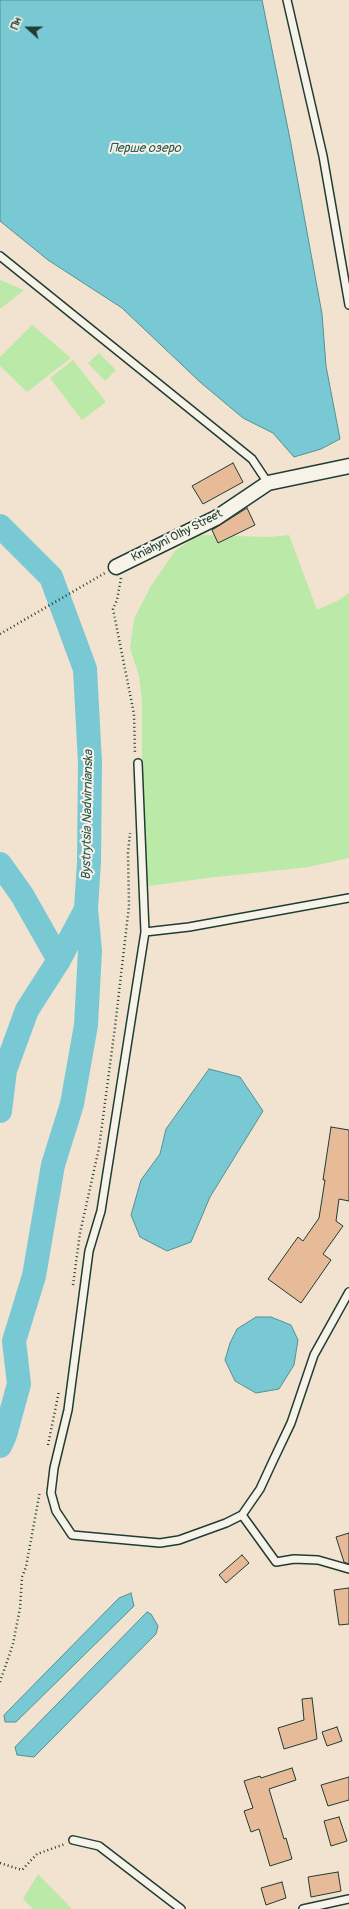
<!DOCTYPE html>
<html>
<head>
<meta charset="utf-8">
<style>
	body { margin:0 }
	#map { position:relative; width:349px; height:1909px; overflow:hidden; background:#f2e2d0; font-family:Pangolin,sans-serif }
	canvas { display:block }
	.north { position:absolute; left:8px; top:8px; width:40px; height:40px; -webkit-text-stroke:3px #f7f3e8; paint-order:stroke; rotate:291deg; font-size:11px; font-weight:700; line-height:16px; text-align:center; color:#1f3d34 }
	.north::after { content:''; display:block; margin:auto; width:14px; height:18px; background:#1f3d34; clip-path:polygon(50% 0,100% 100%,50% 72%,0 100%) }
</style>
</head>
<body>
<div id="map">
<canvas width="349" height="1909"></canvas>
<div class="north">Пн</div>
</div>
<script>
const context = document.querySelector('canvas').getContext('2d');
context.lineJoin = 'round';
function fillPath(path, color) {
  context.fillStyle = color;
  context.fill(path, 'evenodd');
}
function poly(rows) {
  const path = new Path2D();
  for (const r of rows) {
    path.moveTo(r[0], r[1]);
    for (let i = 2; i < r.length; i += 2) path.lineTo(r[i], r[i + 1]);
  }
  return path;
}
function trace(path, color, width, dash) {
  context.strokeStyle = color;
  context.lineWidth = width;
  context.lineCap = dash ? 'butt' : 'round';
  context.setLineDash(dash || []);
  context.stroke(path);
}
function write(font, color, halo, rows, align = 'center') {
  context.font = font + ' Pangolin,sans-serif';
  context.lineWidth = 4;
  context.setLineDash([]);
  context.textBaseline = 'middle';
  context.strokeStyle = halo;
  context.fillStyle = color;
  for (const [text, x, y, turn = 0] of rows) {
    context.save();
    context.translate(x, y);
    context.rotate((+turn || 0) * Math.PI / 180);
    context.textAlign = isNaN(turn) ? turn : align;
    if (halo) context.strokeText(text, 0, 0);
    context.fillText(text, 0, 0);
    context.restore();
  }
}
fillPath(poly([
	[0,280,24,290,0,309],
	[32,325,71,358,27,392,0,366,0,357],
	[99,353,116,370,105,381,88,363],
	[73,360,106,402,82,420,50,378],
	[198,535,270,537,289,535,317,610,339,600,349,593,349,858,308,867,207,878,142,887,142,702,139,676,130,648,134,619,151,586,175,551],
	[38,1874,72,1909,33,1909,23,1899]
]), '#bae9a8');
const water = poly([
	[0,0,262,0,290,139,322,314,326,366,340,439,321,449,294,457,273,433,243,418,200,382,122,308,48,260,0,221,0,0],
	[209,1069,240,1077,263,1111,210,1197,191,1242,167,1251,140,1237,131,1215,141,1180,160,1154,166,1129,209,1069],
	[256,1317,271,1317,291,1325,298,1340,294,1365,279,1389,256,1393,235,1381,225,1360,230,1343,237,1329,256,1317],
	[131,1593,134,1606,16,1722,5,1722,4,1715,119,1598,131,1593],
	[147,1612,151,1614,158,1626,156,1634,34,1757,17,1755,15,1747,147,1612]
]);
fillPath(water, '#78c9d3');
trace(water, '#549193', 1);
trace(poly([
	[0,526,51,577,85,669,90,763,89,862,86,909,59,960,27,1010,5,1070,0,1111],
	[0,864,22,895,59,960],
	[0,1446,5,1435,19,1384,14,1341,34,1276,53,1165,72,1104,86,1025,90,951,86,909]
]), '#78c9d3', 24);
const building = poly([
	[233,463,243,482,203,504,192,486,233,463],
	[247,508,255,525,218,543,212,530,247,508],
	[331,1127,349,1130,349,1201,339,1199,336,1221,343,1226,323,1254,331,1260,301,1303,268,1279,298,1237,303,1241,319,1218,325,1180,323,1180,331,1127],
	[349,1533,349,1564,344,1562,336,1537,349,1533],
	[242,1555,249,1563,226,1583,219,1575,242,1555],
	[349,1588,349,1624,339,1625,334,1590,349,1588],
	[312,1698,317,1739,284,1749,278,1728,304,1720,302,1699,312,1698],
	[337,1727,342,1741,327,1746,322,1732,337,1727],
	[292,1768,296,1780,269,1789,284,1839,286,1838,292,1859,270,1866,259,1829,251,1832,244,1811,253,1808,244,1781,260,1776,261,1778,292,1768],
	[349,1777,349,1800,328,1806,321,1785,349,1777],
	[339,1817,347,1841,331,1846,324,1821,339,1817],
	[338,1872,341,1891,311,1897,308,1877,338,1872],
	[282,1882,286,1898,266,1905,261,1888,282,1882]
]);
fillPath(building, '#e8bb98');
trace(building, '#1f3d34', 1);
const lane = poly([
	[287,0,323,156,349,305],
	[0,256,252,459,268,483],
	[138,763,145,932,101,1211,89,1251,68,1410,54,1468,51,1493,56,1511,72,1535,160,1543,179,1540,226,1523,242,1515,276,1562,294,1559,318,1560,349,1569],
	[145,932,189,927,349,898],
	[242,1515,260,1489,272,1463,291,1423,314,1355,349,1292],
	[73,1840,99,1846,181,1909],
	[303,1909,349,1899]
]);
const street = poly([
	[116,567,216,518,268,483,349,466]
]);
trace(lane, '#1f3d34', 10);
trace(street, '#1f3d34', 17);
trace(poly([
	[121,578,117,600,113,609,134,714,135,754],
	[0,634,105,573],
	[73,1285,80,1233,99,1148,115,1027,129,906,128,853,130,833],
	[48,1445,59,1391],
	[0,1682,13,1644,20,1608,22,1577,26,1567,40,1491],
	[0,1863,22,1870,37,1854,65,1844]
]), '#1f3d34', 2.5, [1, 3]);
trace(lane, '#f7f3e8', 7);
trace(street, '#f7f3e8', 14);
write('12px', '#1f3d34', '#f7f3e8', [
	["Kniahyni Olhy Street",177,536,-27]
]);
write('italic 13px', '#315954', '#f7f3e8', [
	["Перше озеро",145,149],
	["Bystrytsia Nadvirnianska",88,815,-89]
]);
</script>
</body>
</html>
